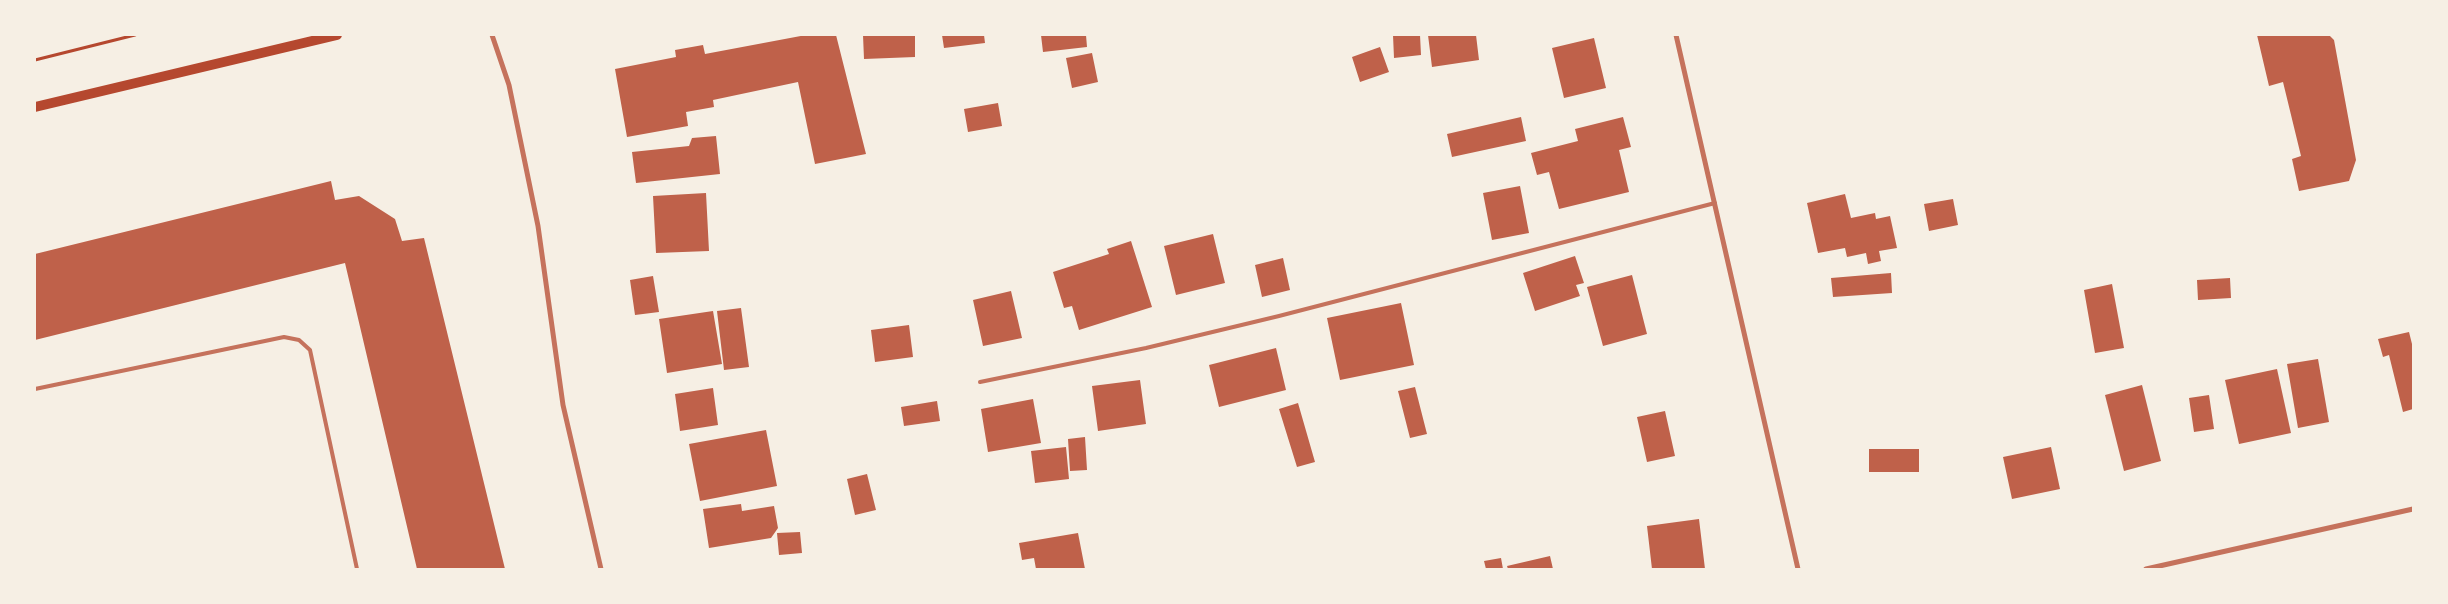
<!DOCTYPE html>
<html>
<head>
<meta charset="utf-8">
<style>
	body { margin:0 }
	#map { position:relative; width:2448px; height:604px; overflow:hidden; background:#f6efe4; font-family:"Alegreya Sans",sans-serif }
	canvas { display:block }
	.frame { position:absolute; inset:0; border:36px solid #f6efe4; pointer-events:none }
</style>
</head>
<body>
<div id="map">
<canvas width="2448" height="604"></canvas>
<div class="frame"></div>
</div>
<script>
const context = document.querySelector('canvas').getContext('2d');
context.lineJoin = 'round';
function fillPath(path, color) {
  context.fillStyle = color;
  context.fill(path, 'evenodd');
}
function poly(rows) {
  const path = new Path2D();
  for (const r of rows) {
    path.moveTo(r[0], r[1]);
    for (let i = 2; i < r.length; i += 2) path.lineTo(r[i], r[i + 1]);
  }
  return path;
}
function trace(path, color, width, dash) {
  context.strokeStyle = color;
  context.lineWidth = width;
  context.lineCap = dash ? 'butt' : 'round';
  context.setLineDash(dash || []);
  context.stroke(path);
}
fillPath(poly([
	[806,35,836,35,866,154,815,164,798,82,713,100,714,107,686,112,688,126,627,137,615,69,676,57,675,50,703,45,705,54],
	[863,35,915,35,915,57,864,59],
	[942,35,984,35,985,43,944,48],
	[1041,35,1086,35,1087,47,1043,52],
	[1393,35,1420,35,1421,55,1394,58],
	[1428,35,1476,35,1479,60,1432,67],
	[2257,35,2329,35,2334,40,2356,160,2349,181,2299,191,2292,159,2301,156,2283,82,2269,86],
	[1594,38,1606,88,1564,98,1552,48],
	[1380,47,1389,72,1360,82,1352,57],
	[1092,53,1098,82,1072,88,1066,58],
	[998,103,1002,126,968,132,964,109],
	[1521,117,1526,141,1452,157,1447,134],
	[1623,117,1631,147,1619,150,1629,192,1559,209,1549,172,1537,175,1531,153,1578,141,1575,129],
	[716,136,720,174,636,183,632,152,689,146,692,138],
	[331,181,335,200,359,196,395,219,402,241,424,238,505,569,417,569,345,263,35,340,35,254],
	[1520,186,1529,233,1492,240,1483,193],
	[706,193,709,251,656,253,653,196],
	[1845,194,1851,218,1875,213,1876,219,1890,216,1897,248,1879,251,1881,261,1868,264,1866,253,1847,257,1845,248,1818,253,1807,203],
	[1953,199,1958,225,1929,231,1924,204],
	[1213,234,1225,283,1176,295,1164,246],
	[1131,241,1152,307,1079,330,1072,306,1064,308,1053,272,1109,254,1107,249],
	[1575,256,1584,283,1576,285,1580,296,1535,311,1523,273],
	[1283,258,1290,290,1262,297,1255,265],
	[1891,273,1892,293,1833,297,1831,278],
	[1632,275,1647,334,1603,346,1587,287],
	[653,276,659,312,635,315,630,280],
	[2230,278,2231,298,2198,300,2197,280],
	[2112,284,2124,348,2095,353,2084,290],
	[1011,291,1022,338,983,346,973,300],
	[1401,303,1414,365,1340,380,1327,318],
	[741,308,749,367,724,370,717,311],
	[713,311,722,364,667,373,659,319],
	[909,325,913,357,875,362,871,330],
	[2409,332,2413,348,2413,409,2403,412,2389,355,2383,357,2378,339],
	[1276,348,1286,390,1219,407,1209,365],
	[2318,359,2329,422,2298,428,2287,364],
	[2277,369,2291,433,2239,444,2225,380],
	[1140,380,1146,424,1098,431,1092,386],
	[2142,385,2161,461,2124,471,2105,395],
	[1415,387,1427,434,1410,438,1398,391],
	[713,388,718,425,680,431,675,394],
	[2209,395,2214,429,2194,432,2189,398],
	[1033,399,1041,443,988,452,981,409],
	[937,401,940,421,904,426,901,407],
	[1298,403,1315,462,1297,467,1279,409],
	[1665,411,1675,456,1647,462,1637,417],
	[766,430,777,486,700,501,689,444],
	[1085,437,1087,470,1070,471,1068,439],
	[1066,447,1069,479,1035,483,1031,451],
	[2051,447,2060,489,2012,499,2003,457],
	[1869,449,1919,449,1919,472,1869,472],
	[867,474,876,510,855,515,847,479],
	[741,504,742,511,774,506,778,528,771,538,709,548,703,509],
	[1699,519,1705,569,1652,569,1647,526],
	[800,532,802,553,779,555,777,533],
	[1078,533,1085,569,1036,569,1034,558,1022,560,1019,543],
	[1550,556,1553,569,1508,569,1507,566],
	[1501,558,1503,569,1486,569,1484,561]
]), '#bf614a');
trace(poly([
	[35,60,135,35]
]), '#b5482f', 3);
trace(poly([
	[980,382,1146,348,1279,316,1715,203],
	[35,389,284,337,299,340,310,350,357,569]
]), '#c5725c', 4);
trace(poly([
	[492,35,509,85,538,226,563,405,601,569],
	[1676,35,1798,569],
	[2146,569,2413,509]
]), '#c5725c', 5);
trace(poly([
	[35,107,337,35]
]), '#b5482f', 10);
</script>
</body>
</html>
